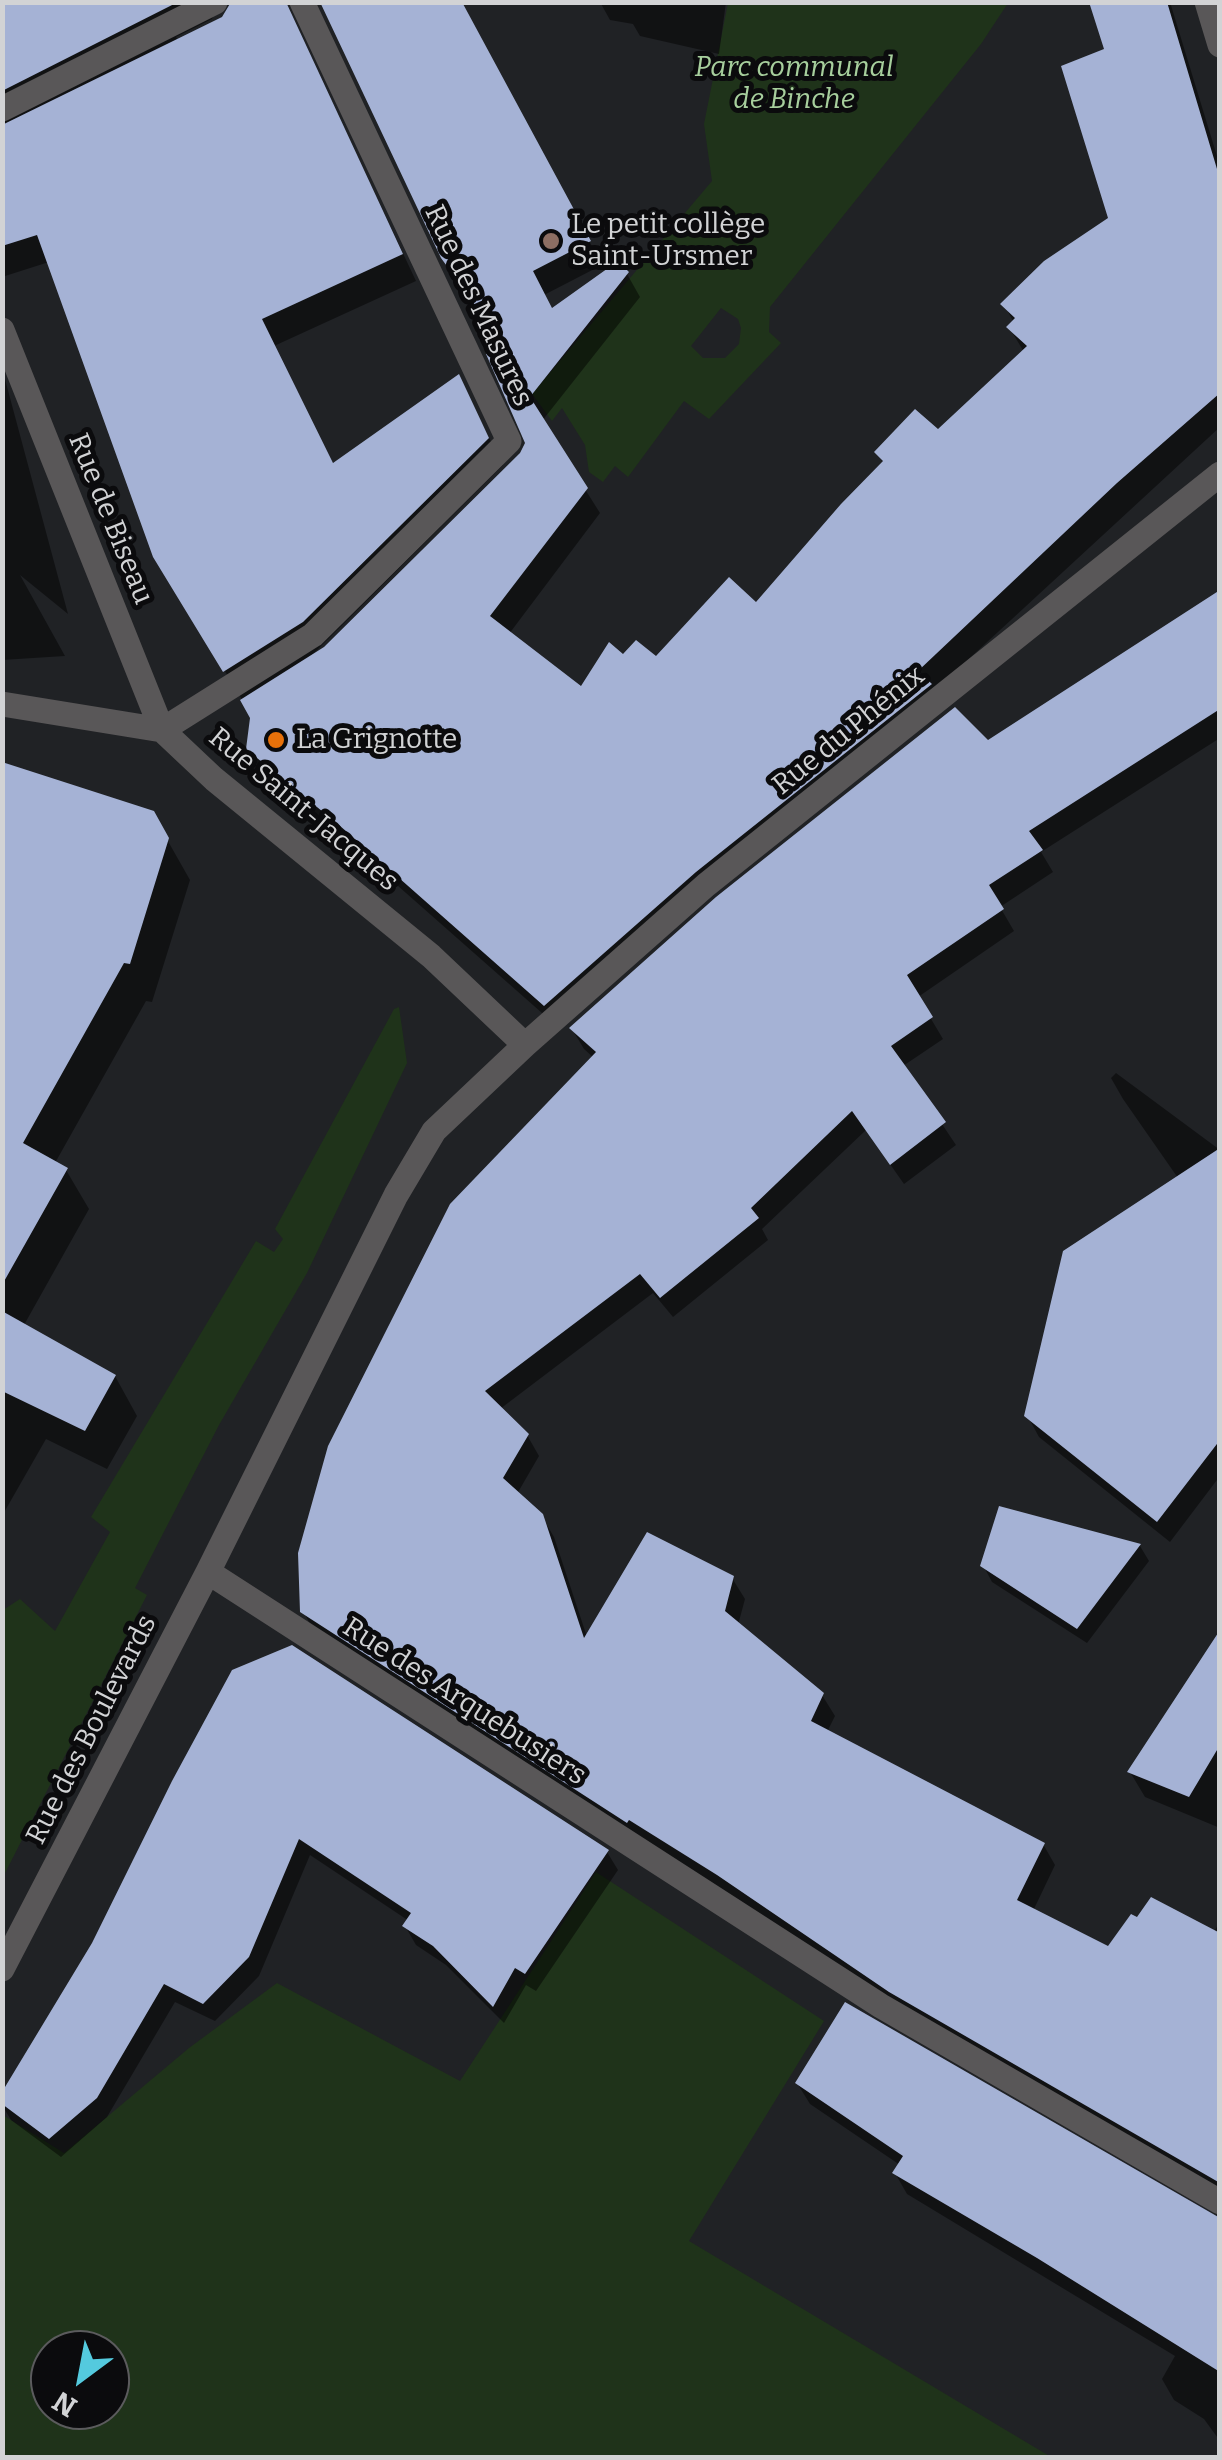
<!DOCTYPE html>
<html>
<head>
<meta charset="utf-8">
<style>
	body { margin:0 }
	#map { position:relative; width:1222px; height:2460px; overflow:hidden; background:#202225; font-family:Bitter,serif }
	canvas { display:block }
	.frame { position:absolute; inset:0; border:5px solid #d2d3d5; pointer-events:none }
	.north { position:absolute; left:30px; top:2330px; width:100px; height:100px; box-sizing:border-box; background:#0b0b0d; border:2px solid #5b5b5d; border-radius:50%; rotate:212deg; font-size:28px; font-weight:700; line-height:40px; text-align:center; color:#d2d3d5 }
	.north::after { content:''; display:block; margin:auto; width:35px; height:45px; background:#54cade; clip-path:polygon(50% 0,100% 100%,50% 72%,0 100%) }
</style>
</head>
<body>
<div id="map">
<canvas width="1222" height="2460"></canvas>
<div class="frame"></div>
<div class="north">N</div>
</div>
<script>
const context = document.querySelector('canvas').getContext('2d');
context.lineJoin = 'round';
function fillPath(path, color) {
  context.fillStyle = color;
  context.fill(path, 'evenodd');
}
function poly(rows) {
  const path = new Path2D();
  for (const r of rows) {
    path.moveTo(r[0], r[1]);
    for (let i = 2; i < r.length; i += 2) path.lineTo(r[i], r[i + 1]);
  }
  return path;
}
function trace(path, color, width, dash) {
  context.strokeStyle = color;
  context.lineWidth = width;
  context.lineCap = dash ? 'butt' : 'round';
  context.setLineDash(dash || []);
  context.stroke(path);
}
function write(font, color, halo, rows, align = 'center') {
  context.font = font + ' Bitter,serif';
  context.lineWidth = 10;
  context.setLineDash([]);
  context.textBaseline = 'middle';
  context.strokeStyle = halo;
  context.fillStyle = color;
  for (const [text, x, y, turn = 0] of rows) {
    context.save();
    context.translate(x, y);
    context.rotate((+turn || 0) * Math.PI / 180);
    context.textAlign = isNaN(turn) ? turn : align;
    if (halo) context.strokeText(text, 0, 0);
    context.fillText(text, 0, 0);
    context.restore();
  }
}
fillPath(poly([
	[728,3,1008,3,981,44,770,307,769,332,781,343,709,419,684,401,628,477,615,466,603,482,589,472,585,445,562,408,552,421,532,394,712,181,704,124],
	[721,308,738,319,741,328,739,344,725,358,703,358,691,346],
	[399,1007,407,1063,307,1273,219,1425,135,1588,147,1595,3,1877,3,1610,20,1599,55,1631,110,1532,91,1517,256,1241,274,1252,283,1239,275,1229,394,1009],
	[596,1872,824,2021,689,2241,1051,2457,3,2457,3,2115,64,2153,189,2048,277,1983,460,2081],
	[50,2350,110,2350,110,2410,50,2410]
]), '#1f331a');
fillPath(poly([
	[2,2,219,2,212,19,176,37,188,57,302,39,416,281,274,346,334,465,458,377,503,465,311,656,326,649,522,454,528,443,499,348,484,318,443,257,497,69,602,265,544,295,552,311,627,274,640,297,542,421,600,513,509,634,582,690,623,657,656,659,756,606,884,464,877,453,938,432,1024,352,1009,327,1014,323,1004,304,1111,219,1107,50,1092,2,1170,2,1220,166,1220,427,933,692,559,1028,355,848,263,773,249,749,253,718,156,556,49,262,2,277],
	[600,2,726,2,719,54,640,36,633,24,610,20],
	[2,368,68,614,20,575,65,656,2,660],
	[1220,593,1220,738,1041,852,1053,872,1000,907,1014,931,918,997,943,1039,903,1066,956,1145,904,1184,866,1130,762,1229,768,1240,673,1317,653,1293,500,1409,527,1435,539,1456,517,1494,541,1515,554,1537,587,1637,732,1578,745,1599,738,1625,822,1695,835,1716,827,1732,1043,1844,1055,1865,1033,1911,1109,1949,1213,1933,1220,1922,1220,2195,904,2013,315,1633,303,1611,594,1058,584,1049,572,1029,987,743],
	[2,763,152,813,190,880,152,1002,146,1001,55,1163,66,1170,89,1209,24,1325,115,1376,137,1416,107,1469,46,1439,2,1516],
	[1116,1073,1220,1150,1220,1476,1170,1542,1039,1437,1027,1415,1178,1178,1123,1099,1111,1078],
	[1000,1510,1140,1546,1149,1561,1087,1643,992,1582,983,1565],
	[1220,1644,1220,1828,1145,1797,1130,1772],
	[174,1783,607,1852,618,1870,536,1991,526,1985,504,2023,446,1965,416,1945,405,1926,409,1921,310,1855,259,1976,215,2021,175,2002,107,2117,61,2157,11,2120,2,2105,2,2097,94,1944],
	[797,2083,1220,2220,1220,2441,1204,2419,1174,2400,1162,2379,1175,2356,907,2194,895,2173,900,2165,810,2104]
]), '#0007');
fillPath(poly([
	[2,2,178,2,2,91],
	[231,2,286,2,403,254,262,319,333,463,459,374,489,438,303,622,223,672,153,557,37,235,2,246,2,125,222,17],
	[320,2,462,2,591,241,533,271,552,308,618,261,629,272,530,397,588,488,490,616,581,686,609,642,623,654,636,640,656,656,729,577,756,602,841,504,883,461,874,452,915,409,938,429,1027,346,1006,327,1015,318,1000,304,1044,261,1108,218,1061,66,1104,49,1089,2,1167,2,1220,179,1220,393,1117,483,918,671,932,684,696,872,544,1006,339,825,246,749,250,718,240,700,324,647,520,453,525,443,486,354,496,347,473,302,441,258],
	[1220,590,1220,709,1029,831,1043,850,989,885,1004,909,907,975,933,1017,891,1046,946,1122,890,1165,852,1111,751,1208,759,1218,660,1298,640,1274,485,1391,529,1434,503,1478,543,1514,584,1638,647,1532,734,1576,725,1611,824,1693,811,1721,1045,1843,1017,1900,1108,1946,1131,1914,1137,1917,1151,1897,1220,1933,1220,2183,889,1992,717,1875,629,1820,627,1823,300,1612,298,1553,328,1446,450,1204,596,1052,569,1028,716,897,955,707,988,740],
	[2,762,154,811,169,838,130,964,124,963,23,1143,68,1168,2,1285],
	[1220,1148,1220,1440,1157,1522,1024,1416,1063,1251],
	[2,1311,116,1375,85,1431,2,1391],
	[999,1506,1141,1544,1077,1629,980,1566],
	[1220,1630,1220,1745,1189,1797,1127,1772],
	[292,1645,609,1850,525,1974,515,1968,493,2007,433,1946,402,1926,411,1913,299,1839,249,1957,203,2004,164,1984,97,2098,49,2139,2,2104,2,2092,92,1943,172,1781,232,1670],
	[845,2002,1220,2218,1220,2372,1037,2258,892,2173,903,2156,795,2083]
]), '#a5b2d5');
trace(poly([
	[1207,2,1220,45],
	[2,109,215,2],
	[2,330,162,730],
	[2,704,162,730,214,779,431,956,525,1045],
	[162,730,313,635,509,441,302,2],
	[208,1572,881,2006,1220,2202],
	[2,1969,208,1572,396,1195,434,1131,525,1045,706,885,1220,474]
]), '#595758', 25);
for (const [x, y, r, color] of [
	[551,241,10,"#8d6e63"],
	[276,740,10,"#e8710a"]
]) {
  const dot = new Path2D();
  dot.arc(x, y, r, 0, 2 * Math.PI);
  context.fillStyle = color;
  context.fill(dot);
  trace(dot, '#0b0b0d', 4);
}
write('italic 28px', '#a7cf9d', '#0b0b0d', [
	["Parc communal",794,68],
	["de Binche",794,100]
]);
write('28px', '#d2d3d5', '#0b0b0d', [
	["Le petit collège",571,225],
	["Saint-Ursmer",571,257],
	["La Grignotte",296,740]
], 'left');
write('28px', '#d2d3d5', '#0b0b0d', [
	["Rue des Masures",478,306,65],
	["Rue de Biseau",110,519,68],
	["Rue du Phénix",849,731,-39],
	["Rue Saint-Jacques",303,810,40],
	["Rue des Arquebusiers",464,1702,33],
	["Rue des Boulevards",92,1730,-63]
]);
</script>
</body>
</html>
